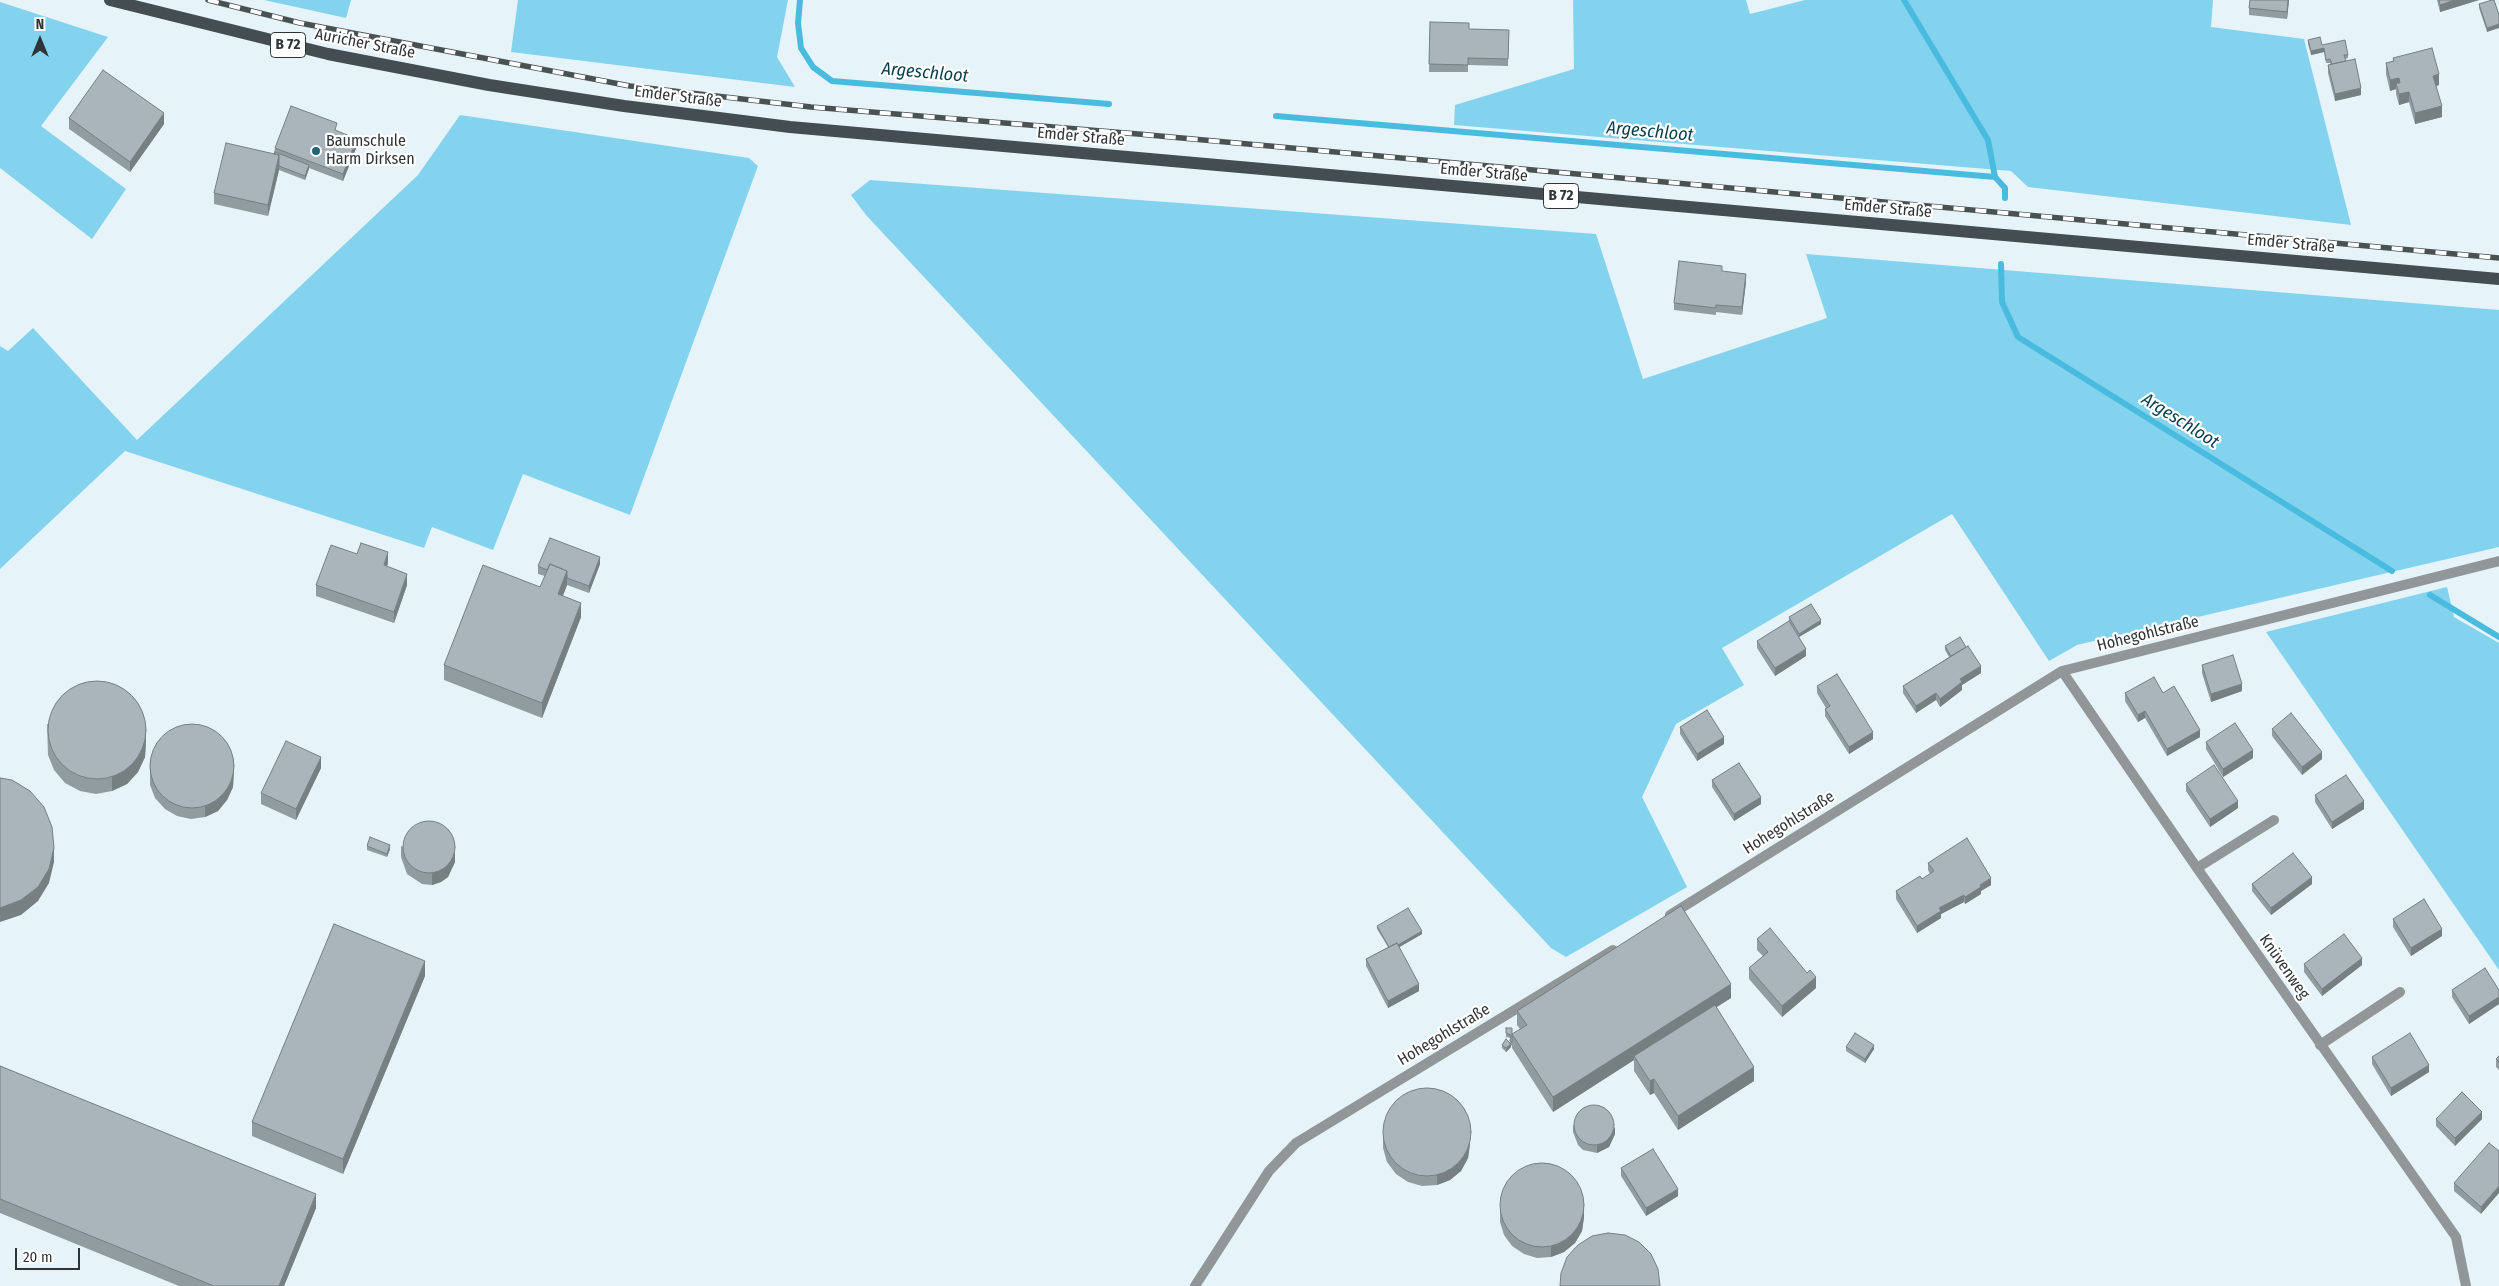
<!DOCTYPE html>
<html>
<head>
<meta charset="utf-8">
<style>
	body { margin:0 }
	#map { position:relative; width:2499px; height:1286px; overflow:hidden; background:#e6f3f8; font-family:"Fira Sans Condensed",sans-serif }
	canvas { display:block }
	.north { position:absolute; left:15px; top:15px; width:50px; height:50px; -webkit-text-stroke:4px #fff; paint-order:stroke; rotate:0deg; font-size:14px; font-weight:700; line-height:20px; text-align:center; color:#2f3536 }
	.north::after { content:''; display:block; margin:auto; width:18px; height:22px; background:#2f3536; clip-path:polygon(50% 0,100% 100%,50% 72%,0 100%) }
	.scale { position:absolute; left:15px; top:1248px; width:65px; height:22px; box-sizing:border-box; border:2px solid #2f3536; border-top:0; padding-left:6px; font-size:15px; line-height:18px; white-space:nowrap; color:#2f3536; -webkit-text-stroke:4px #fff; paint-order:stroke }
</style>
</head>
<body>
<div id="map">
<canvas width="2499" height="1286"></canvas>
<div class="north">N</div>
<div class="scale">20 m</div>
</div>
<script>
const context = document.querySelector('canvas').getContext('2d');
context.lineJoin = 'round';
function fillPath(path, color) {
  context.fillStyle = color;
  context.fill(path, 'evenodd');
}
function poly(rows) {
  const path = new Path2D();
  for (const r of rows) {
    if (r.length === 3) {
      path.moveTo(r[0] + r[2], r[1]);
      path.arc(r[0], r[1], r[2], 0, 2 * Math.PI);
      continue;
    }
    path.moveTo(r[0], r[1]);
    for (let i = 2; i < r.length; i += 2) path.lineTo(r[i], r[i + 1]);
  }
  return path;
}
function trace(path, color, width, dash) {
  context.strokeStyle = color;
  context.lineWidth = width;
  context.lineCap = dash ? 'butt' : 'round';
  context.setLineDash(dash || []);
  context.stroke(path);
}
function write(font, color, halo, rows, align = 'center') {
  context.font = font + ' "Fira Sans Condensed",sans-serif';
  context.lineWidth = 4.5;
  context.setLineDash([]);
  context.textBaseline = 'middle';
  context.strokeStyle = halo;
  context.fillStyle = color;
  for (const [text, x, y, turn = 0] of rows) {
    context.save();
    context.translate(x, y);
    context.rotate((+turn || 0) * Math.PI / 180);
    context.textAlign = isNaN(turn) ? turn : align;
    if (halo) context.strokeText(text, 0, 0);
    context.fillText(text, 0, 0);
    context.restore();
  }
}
fillPath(poly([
	[264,0,351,0,346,18],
	[518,0,788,0,777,57,795,87,511,52],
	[1573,0,1746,0,1750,14,1805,0,2213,0,2211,27,2304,39,2351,225,2028,187,2011,171,1454,125,1455,105,1574,69],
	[0,2,108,37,41,126,126,189,92,239,0,168],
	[460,115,749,158,758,166,630,515,523,474,493,550,432,527,424,548,125,451,0,569,0,346,8,351,33,328,137,440,418,175],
	[870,180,1596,234,1643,379,1827,318,1806,254,2499,310,2499,547,2077,645,2049,661,1952,514,1722,648,1744,685,1676,724,1642,797,1687,887,1566,957,1551,948,866,215,851,195],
	[2447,587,2454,617,2499,643,2499,970,2266,632]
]), '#83d3ef');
trace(poly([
	[800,0,798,23,801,48,813,67,832,81,1109,104],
	[1904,0,1988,140,1995,177],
	[1276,116,1995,177,2005,188,2005,198],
	[2001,264,2002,302,2018,337,2392,571],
	[2430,595,2499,637]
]), '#49bbde', 6);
trace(poly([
	[2062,671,2197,868,2456,1237,2466,1286],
	[2197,868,2274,820],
	[1670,915,2062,671,2499,561],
	[2320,1045,2400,992],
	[1195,1286,1269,1171,1296,1143,1613,950]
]), '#919698', 10);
trace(poly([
	[110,0,328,54,489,85,624,106,790,127,2499,279]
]), '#444d51', 12);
const rail = poly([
	[208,0,300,23,630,86,811,107,1138,134,2499,258]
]);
trace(rail, '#4a5153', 5.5);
trace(rail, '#fff', 4, [11]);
fillPath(poly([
	[2289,0,2287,19,2249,15,2249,8],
	[2437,0,2479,0,2440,12],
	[2492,0,2487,32,2479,8,2479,4],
	[1430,22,1469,29,1509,30,1508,66,1468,65,1468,72,1429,72],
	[2308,40,2348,55,2348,58,2345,59,2361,95,2335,101,2328,73,2328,65,2331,65,2330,63,2326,63,2324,52,2311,55,2308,44],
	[2393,58,2439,85,2436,86,2442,117,2415,124,2409,102,2399,105,2396,94,2396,89,2390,91,2386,74,2386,63,2393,61],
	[69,118,164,124,130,172,69,129],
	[337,131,357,146,343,181,309,168,305,180,279,170,268,216,214,204,214,193,274,154,275,148],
	[1722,272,1746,282,1742,315,1716,312,1716,315,1674,310,1674,303],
	[357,554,388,563,387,566,407,585,394,623,316,596,316,585],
	[600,564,589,593,567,585,563,596,581,617,542,718,444,680,444,665,540,587,545,576,538,574,538,566],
	[1789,617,1821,624,1799,637,1789,621],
	[1757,641,1806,656,1775,676,1757,648],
	[1945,646,1981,673,1962,685,1962,690,1940,707,1936,700,1916,713,1903,693,1903,686,1949,657,1945,650],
	[2202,665,2242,691,2211,702,2202,673],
	[1817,686,1873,739,1849,754,1825,716,1825,709,1826,708,1817,693],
	[2125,693,2200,737,2167,756,2145,718,2138,722,2125,701],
	[47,724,146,741,145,757,138,772,127,784,112,791,96,794,80,791,65,783,54,770,48,755],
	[1680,727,1724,744,1697,761,1680,734],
	[2272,729,2322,759,2302,775,2272,736],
	[2206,742,2253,758,2223,777,2206,749],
	[150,760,234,773,233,787,227,800,218,811,205,817,191,819,177,816,165,809,155,798,150,785],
	[321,768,296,820,261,804,261,793],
	[1712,780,1761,804,1734,821,1712,787],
	[2186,784,2238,808,2210,827,2186,791],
	[2315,795,2364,809,2332,829,2315,802],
	[367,846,390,849,387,857,367,850],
	[401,846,455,862,448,877,441,882,432,885,422,884,407,874,401,857],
	[1928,863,1991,885,1981,891,1981,894,1965,904,1964,902,1941,914,1941,918,1917,933,1896,899,1896,891,1922,879,1930,874,1928,870],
	[2252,884,2312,884,2271,915,2252,891],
	[2393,919,2442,936,2411,956,2393,927],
	[1377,926,1422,934,1399,947,1419,991,1388,1008,1366,966,1366,959,1388,947,1377,929],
	[1757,939,1807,973,1816,988,1782,1017,1749,979,1749,968,1763,956,1757,950],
	[2304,964,2362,965,2322,996,2304,972],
	[425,976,343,1174,252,1136,252,1122],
	[2452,990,2499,990,2499,1004,2469,1024,2452,997],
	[1731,998,1716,1007,1754,1081,1678,1130,1654,1093,1650,1095,1634,1071,1634,1060,1553,1112,1512,1048,1512,1046,1511,1045,1511,1047,1506,1052,1502,1048,1502,1045,1510,1043,1511,1038,1506,1037,1506,1033,1513,1034,1520,1029,1517,1025,1517,1011],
	[1846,1047,1874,1049,1865,1063,1846,1051],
	[2499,1056,2499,1070,2496,1067,2496,1059],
	[2372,1057,2429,1072,2391,1096,2372,1064],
	[0,1066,316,1208,284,1286,179,1286,0,1213],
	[2436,1119,2482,1119,2455,1146,2436,1126],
	[1573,1125,1615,1134,1609,1147,1597,1153,1583,1150,1578,1145,1573,1132],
	[1383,1137,1470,1144,1468,1158,1461,1171,1450,1180,1437,1185,1422,1186,1408,1182,1396,1174,1387,1162,1383,1148],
	[2499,1151,2481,1214,2454,1191,2454,1183],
	[1621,1168,1678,1196,1646,1216,1621,1176],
	[1500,1211,1584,1217,1582,1231,1575,1243,1564,1252,1551,1257,1537,1258,1524,1254,1512,1246,1504,1235,1500,1222]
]), '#919ca0');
fillPath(poly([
	[2288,0,2289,0,2287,19,2287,12],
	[2455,0,2479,0,2440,12,2440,5],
	[2499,24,2499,28,2487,32,2487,28],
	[2324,48,2324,52,2311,55,2311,51],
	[2439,74,2439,85,2433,87,2433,76],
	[2399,78,2399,88,2396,83,2396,89,2390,91,2390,80],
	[2361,88,2361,95,2335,101,2335,94],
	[2409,92,2409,102,2399,105,2399,94],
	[2442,106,2442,117,2415,124,2415,113],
	[164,113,164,124,130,172,130,162],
	[357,139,357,146,343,181,343,174],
	[279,155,279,170,268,216,268,205],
	[309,165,309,169,305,180,305,176],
	[1746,274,1746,282,1742,315,1742,307],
	[388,552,388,563,384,576,384,565],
	[600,557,600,564,589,593,589,586],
	[567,571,567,585,558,608,558,594],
	[407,574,407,585,394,623,394,612],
	[581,603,581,617,542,718,542,703],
	[1821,620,1821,624,1799,637,1799,634],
	[1806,649,1806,656,1775,676,1775,668],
	[1981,666,1981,673,1962,685,1962,690,1940,707,1940,699,1960,679],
	[2242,684,2242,691,2211,702,2211,694],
	[1936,693,1936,700,1916,713,1916,706],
	[2145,711,2145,718,2138,722,2138,715],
	[146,726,146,741,145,757,138,772,127,784,112,791,112,777],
	[2200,730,2200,737,2167,756,2167,749],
	[1873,732,1873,739,1849,754,1849,747],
	[1724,737,1724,744,1697,761,1697,754],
	[2253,750,2253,758,2223,777,2223,769],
	[2322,752,2322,759,2302,775,2302,767],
	[321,757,321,768,296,820,296,809],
	[234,762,233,787,227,800,218,811,205,817,205,806],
	[1761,797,1761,804,1734,821,1734,814],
	[2238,801,2238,808,2210,827,2210,819],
	[2364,801,2364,809,2332,829,2332,822],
	[390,845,390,849,387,857,387,854],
	[54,848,54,862,49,883,38,901,21,915,0,922,0,908],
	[455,851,455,862,448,877,441,882,432,885,432,874],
	[2312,877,2312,884,2271,915,2271,908],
	[1991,878,1991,885,1981,891,1981,894,1965,904,1965,897,1980,885],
	[1964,895,1964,902,1941,914,1941,918,1917,933,1917,926,1939,908],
	[2442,929,2442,936,2411,956,2411,948],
	[1422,931,1422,934,1391,952,1391,949],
	[2362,958,2362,965,2322,996,2322,989],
	[425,961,425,976,343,1174,343,1159],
	[1816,977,1816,988,1782,1017,1782,1006],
	[1419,984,1419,991,1388,1008,1388,1001],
	[1731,984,1731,998,1636,1059,1634,1056,1634,1060,1553,1112,1553,1097],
	[2499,997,2499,1004,2469,1024,2469,1016],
	[1511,1044,1511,1047,1506,1052,1506,1048],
	[1874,1045,1874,1049,1865,1063,1865,1059],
	[2429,1065,2429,1072,2391,1096,2391,1088],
	[1754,1067,1754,1081,1678,1130,1678,1116],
	[1654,1079,1654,1093,1650,1095,1650,1081],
	[2482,1112,2482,1119,2455,1146,2455,1138],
	[1615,1127,1615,1134,1609,1147,1597,1153,1597,1146],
	[1470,1133,1470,1144,1468,1158,1461,1171,1450,1180,1437,1185,1437,1174],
	[2499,1186,2499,1193,2481,1214,2481,1207],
	[1678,1189,1678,1196,1646,1216,1646,1208],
	[316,1194,316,1208,284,1286,279,1286],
	[1584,1206,1584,1217,1582,1231,1575,1243,1564,1252,1551,1257,1551,1247]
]), '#767f82');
const building = poly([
	[2250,0,2288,0,2287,12,2249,8,2250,0],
	[2439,0,2455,0,2440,5,2439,0],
	[2492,0,2494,0,2499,15,2499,24,2487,28,2479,4,2492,0],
	[1430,22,1469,23,1469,29,1509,30,1508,59,1468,58,1468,65,1429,64,1430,22],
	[2320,37,2322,45,2345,40,2348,55,2344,55,2346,61,2332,64,2330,59,2326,60,2324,48,2311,51,2308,40,2320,37],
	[2432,48,2439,74,2433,76,2442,106,2415,113,2409,92,2399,94,2396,83,2400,83,2399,78,2390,80,2386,63,2394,61,2393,58,2432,48],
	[2355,59,2361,88,2335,94,2328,65,2355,59],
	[103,70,164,113,130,162,69,118,103,70],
	[291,106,337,123,335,130,357,139,343,174,275,148,291,106],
	[226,143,279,155,268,205,214,193,226,143],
	[275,152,309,165,305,176,279,166,279,155,274,154,275,152],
	[1679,261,1722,266,1722,271,1746,274,1742,307,1716,305,1716,308,1674,303,1679,261],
	[550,538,600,557,589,586,567,578,567,571,550,564,547,570,538,566,550,538],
	[361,543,388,552,384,565,407,574,394,612,316,585,331,545,357,554,361,543],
	[550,564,567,571,558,594,581,603,542,703,444,665,483,565,540,587,550,564],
	[1811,604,1821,620,1799,634,1789,617,1811,604],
	[1789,621,1806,649,1775,668,1757,641,1789,621],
	[1960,637,1966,647,1951,656,1945,646,1960,637],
	[1968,646,1981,666,1960,679,1962,682,1940,699,1936,693,1916,706,1903,686,1968,646],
	[2233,655,2242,684,2211,694,2202,665,2233,655],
	[1837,674,1873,732,1849,747,1825,709,1830,706,1817,686,1837,674],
	[2154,677,2163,693,2174,686,2200,730,2167,749,2145,711,2138,715,2125,693,2154,677],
	[97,730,49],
	[1707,710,1724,737,1697,754,1680,727,1707,710],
	[2291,713,2322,752,2302,767,2272,729,2291,713],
	[2235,723,2253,750,2223,769,2206,742,2235,723],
	[192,766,42],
	[286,741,321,757,296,809,261,793,286,741],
	[1739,763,1761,797,1734,814,1712,780,1739,763],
	[2214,765,2238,801,2210,819,2186,784,2214,765],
	[2346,775,2364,801,2332,822,2315,795,2346,775],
	[0,778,12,780,30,791,44,807,52,827,54,848,49,869,38,887,21,900,0,908,0,778],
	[429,847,26],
	[370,837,390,845,387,854,367,846,370,837],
	[1967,838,1991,878,1980,885,1981,887,1965,897,1964,895,1939,908,1941,911,1917,926,1896,891,1920,876,1922,879,1934,871,1928,863,1967,838],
	[2293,853,2312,877,2271,908,2252,884,2293,853],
	[2424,899,2442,929,2411,948,2393,919,2424,899],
	[1681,906,1731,984,1553,1097,1512,1034,1527,1025,1517,1011,1681,906],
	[1408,908,1422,931,1398,945,1397,943,1389,947,1377,926,1408,908],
	[334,924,425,961,343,1159,252,1122,334,924],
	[1770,928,1807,973,1810,970,1816,977,1782,1006,1749,968,1768,952,1757,939,1770,928],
	[2344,934,2362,958,2322,989,2304,964,2344,934],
	[1397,943,1419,984,1388,1001,1366,959,1397,943],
	[2485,968,2499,990,2499,997,2469,1016,2452,990,2485,968],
	[1715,1005,1754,1067,1678,1116,1654,1079,1650,1081,1634,1056,1715,1005],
	[1506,1028,1512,1028,1512,1042,1510,1041,1511,1035,1506,1033,1506,1028],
	[1855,1033,1874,1045,1865,1059,1846,1047,1855,1033],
	[2410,1033,2429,1065,2391,1088,2372,1057,2410,1033],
	[1506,1039,1511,1044,1506,1048,1502,1045,1506,1039],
	[2499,1056,2499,1062,2496,1059,2499,1056],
	[0,1066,316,1194,279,1286,214,1286,0,1199,0,1066],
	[1427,1132,44],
	[2462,1092,2482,1112,2455,1138,2436,1119,2462,1092],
	[1594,1125,20],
	[2489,1143,2499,1151,2499,1186,2481,1207,2454,1183,2489,1143],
	[1653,1149,1678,1189,1646,1208,1621,1168,1653,1149],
	[1542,1205,42],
	[1608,1233,1625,1235,1639,1242,1651,1254,1658,1269,1660,1286,1560,1286,1561,1273,1567,1257,1578,1245,1592,1236,1608,1233]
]);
fillPath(building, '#a9b5ba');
trace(building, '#767f82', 1);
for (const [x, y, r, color] of [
	[316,151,5,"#226377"]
]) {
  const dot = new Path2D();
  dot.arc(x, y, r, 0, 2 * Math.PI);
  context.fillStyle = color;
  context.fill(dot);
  trace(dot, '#fff', 2);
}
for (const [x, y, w] of [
	[288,45,35],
	[1561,196,35]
]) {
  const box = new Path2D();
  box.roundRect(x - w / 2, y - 12.5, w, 25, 4);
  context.fillStyle = '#fff';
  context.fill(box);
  trace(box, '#2f3536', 1);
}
write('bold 15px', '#2f3536', null, [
	["B 72",288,45],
	["B 72",1561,196]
]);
write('16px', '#2f3536', '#fff', [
	["Auricher Straße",365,44,11],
	["Emder Straße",678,97,7],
	["Emder Straße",1081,137,5],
	["Emder Straße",1484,173,5],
	["Emder Straße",1888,209,5],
	["Emder Straße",2291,244,5],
	["Hohegohlstraße",2148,634,-14],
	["Hohegohlstraße",1789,823,-32],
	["Knüvenweg",2284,967,55],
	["Hohegohlstraße",1444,1035,-31]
]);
write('16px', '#2f3536', '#fff', [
	["Baumschule",326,142],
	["Harm Dirksen",326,160]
], 'left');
write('italic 18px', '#093d4b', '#fff', [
	["Argeschloot",925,73,5],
	["Argeschloot",1650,132,5],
	["Argeschloot",2180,421,32]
]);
</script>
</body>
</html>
